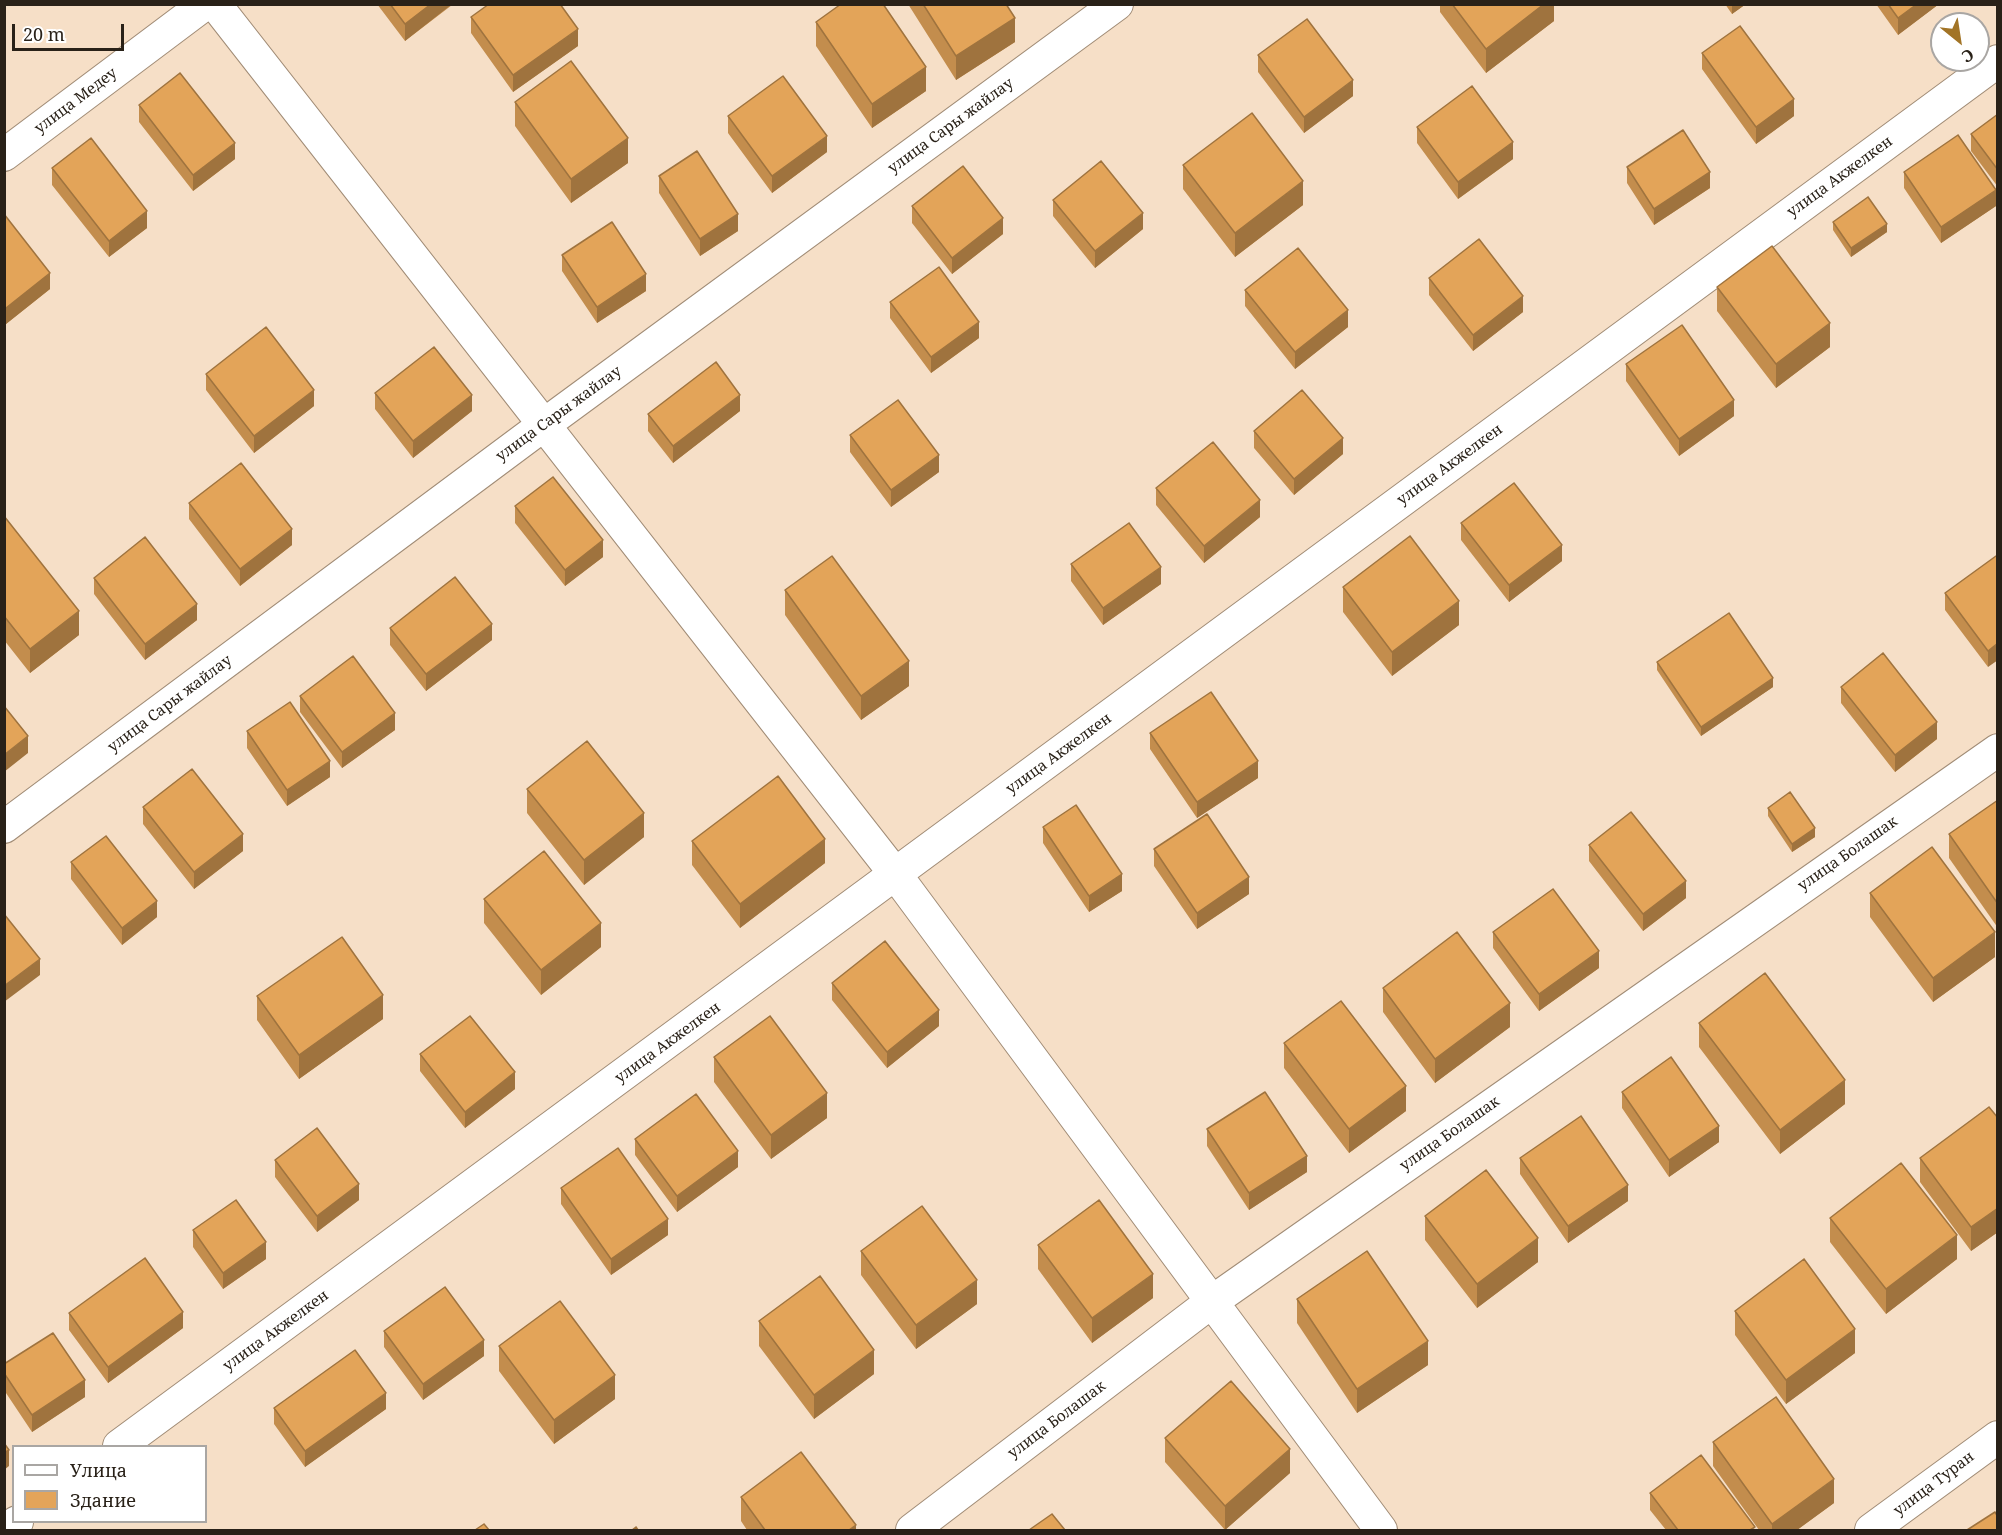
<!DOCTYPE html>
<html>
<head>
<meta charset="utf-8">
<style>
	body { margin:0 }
	#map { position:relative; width:2002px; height:1535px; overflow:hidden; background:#f6dfc7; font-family:"Noto Serif",serif }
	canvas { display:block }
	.frame { position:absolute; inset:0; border:6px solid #292118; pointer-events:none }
	.legend { position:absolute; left:12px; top:1445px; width:195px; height:78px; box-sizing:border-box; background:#fff; border:2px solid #a9a6a3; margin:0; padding:8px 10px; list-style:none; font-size:18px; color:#292118 }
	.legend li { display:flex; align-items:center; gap:12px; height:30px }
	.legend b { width:30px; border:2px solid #a9a6a3 }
	.north { position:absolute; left:1930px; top:12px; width:60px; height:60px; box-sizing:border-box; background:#fff; border:2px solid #a9a6a3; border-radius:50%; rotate:150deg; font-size:16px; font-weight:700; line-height:24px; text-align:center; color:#292118 }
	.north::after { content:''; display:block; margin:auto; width:21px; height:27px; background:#a27426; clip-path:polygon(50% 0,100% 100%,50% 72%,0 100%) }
	.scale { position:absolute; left:12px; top:24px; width:112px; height:27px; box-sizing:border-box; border:3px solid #292118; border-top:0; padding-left:8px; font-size:18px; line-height:21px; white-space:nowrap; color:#292118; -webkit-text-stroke:4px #fff; paint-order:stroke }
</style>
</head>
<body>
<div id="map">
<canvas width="2002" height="1535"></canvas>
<div class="frame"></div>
<ul class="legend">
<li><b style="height:8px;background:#fff"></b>Улица</li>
<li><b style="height:16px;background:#e3a459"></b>Здание</li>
</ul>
<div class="north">С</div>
<div class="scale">20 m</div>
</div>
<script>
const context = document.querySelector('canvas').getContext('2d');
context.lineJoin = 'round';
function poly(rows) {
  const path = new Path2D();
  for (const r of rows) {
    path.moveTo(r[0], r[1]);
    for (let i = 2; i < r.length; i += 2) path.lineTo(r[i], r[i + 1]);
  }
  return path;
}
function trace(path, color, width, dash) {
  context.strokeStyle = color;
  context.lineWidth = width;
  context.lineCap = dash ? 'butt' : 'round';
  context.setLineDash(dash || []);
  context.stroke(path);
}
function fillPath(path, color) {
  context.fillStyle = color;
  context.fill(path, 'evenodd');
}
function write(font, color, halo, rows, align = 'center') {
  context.font = font + ' "Noto Serif",serif';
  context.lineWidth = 4.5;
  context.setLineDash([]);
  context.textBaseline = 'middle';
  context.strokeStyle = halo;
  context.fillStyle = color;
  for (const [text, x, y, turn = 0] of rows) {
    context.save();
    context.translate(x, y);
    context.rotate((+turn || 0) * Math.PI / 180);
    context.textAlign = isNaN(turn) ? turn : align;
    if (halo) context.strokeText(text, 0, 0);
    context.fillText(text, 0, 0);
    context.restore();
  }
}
const minor = poly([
	[215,4,896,875,1381,1530],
	[4,155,205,4],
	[4,827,545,424,1117,4],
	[119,1446,1998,61],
	[5,1530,17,1522],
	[912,1530,1210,1303,1998,750],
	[1871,1530,1998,1437]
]);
trace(minor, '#a18c76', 34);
trace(minor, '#fff', 32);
fillPath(poly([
	[377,4,452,4,452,5,405,41],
	[908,4,1006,4,1015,42,956,80],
	[1440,4,1554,4,1554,21,1486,73,1440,12],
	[1725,4,1746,4,1732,14],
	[1876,4,1939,4,1898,35],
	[471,17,578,46,513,92,471,33],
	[816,22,926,91,872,128,816,46],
	[1702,53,1794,116,1756,144,1702,69],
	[1258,55,1353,96,1304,133,1258,72],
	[515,102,628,163,571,203,515,126],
	[139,105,235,159,193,191,139,122],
	[1998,114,1998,187,1971,151,1971,134],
	[728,116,827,152,772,193,728,133],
	[1417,127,1513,159,1458,199,1417,143],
	[1183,165,1303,205,1235,257,1183,189],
	[1627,167,1710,188,1654,225,1627,183],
	[52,168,147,228,109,257,52,185],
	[1904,172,1996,206,1941,243,1904,188],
	[659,176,738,231,700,256,659,193],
	[1053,200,1143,229,1095,268,1053,216],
	[912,206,1003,234,952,274,912,223],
	[4,214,50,289,6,324,4,322],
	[1833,222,1887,232,1851,257,1833,230],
	[562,255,646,291,597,323,562,271],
	[1429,278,1523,312,1473,351,1429,295],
	[1717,287,1830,347,1776,388,1717,311],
	[1245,290,1348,327,1295,369,1245,306],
	[890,302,979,338,931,373,890,318],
	[1626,364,1734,416,1679,456,1626,381],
	[206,374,314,406,254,453,206,390],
	[375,393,472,411,413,458,375,409],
	[740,411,673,463,648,431,648,414],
	[1254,431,1343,454,1294,495,1254,448],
	[850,435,939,472,891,507,850,452],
	[1156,488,1260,517,1204,563,1156,505],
	[189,503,292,545,240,586,189,519],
	[515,506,603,557,565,586,515,523],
	[4,516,79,635,30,673,4,640],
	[1461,523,1562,561,1509,602,1461,540],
	[1998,523,1998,550,1996,548,1996,524],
	[1996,556,1988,667,1945,610,1945,593],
	[1071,564,1161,584,1103,625,1071,581],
	[94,578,197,620,145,660,94,594],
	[1343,587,1459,625,1392,676,1343,612],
	[785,590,909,686,861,720,785,615],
	[390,628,492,640,426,691,390,645],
	[1657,662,1773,687,1701,736,1657,670],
	[1841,687,1937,739,1895,772,1841,703],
	[300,696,395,730,342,768,300,712],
	[247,731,330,777,287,806,247,748],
	[1150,733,1258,778,1197,818,1150,749],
	[527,789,644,837,584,885,527,813],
	[1998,800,1998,928,1949,858,1949,834],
	[143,807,243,851,194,889,143,824],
	[1768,808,1815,837,1792,852,1768,816],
	[1043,827,1122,891,1089,912,1043,843],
	[692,841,825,863,740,928,692,865],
	[1589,845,1686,898,1643,931,1589,861],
	[1154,849,1249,894,1197,929,1154,866],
	[71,862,157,917,122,945,71,879],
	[1870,893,1995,957,1933,1002,1870,917],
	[484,899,601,947,541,995,484,923],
	[1493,932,1599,968,1539,1011,1493,948],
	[832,983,939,1026,887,1068,832,1000],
	[1383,988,1510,1027,1435,1083,1383,1012],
	[257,996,383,1019,299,1079,257,1020],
	[1699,1023,1845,1104,1780,1154,1699,1047],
	[1284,1043,1406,1111,1349,1153,1284,1068],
	[420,1054,515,1089,465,1128,420,1071],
	[714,1057,827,1118,771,1159,714,1082],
	[1622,1092,1719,1142,1669,1177,1622,1108],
	[1998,1118,1998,1232,1971,1251,1920,1182,1920,1158],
	[1207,1129,1307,1172,1249,1210,1207,1146],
	[635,1139,738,1167,677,1212,635,1155],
	[1520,1158,1628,1201,1568,1243,1520,1174],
	[275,1160,359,1200,317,1232,275,1177],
	[561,1188,668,1235,611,1275,561,1204],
	[1425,1216,1538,1262,1477,1308,1425,1240],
	[1830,1218,1957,1259,1886,1314,1830,1242],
	[193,1230,266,1259,223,1289,193,1247],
	[1038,1245,1153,1298,1092,1343,1038,1269],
	[861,1251,977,1304,916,1349,861,1275],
	[1297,1299,1428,1365,1357,1413,1297,1323],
	[1735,1311,1855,1353,1786,1404,1735,1335],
	[69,1313,183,1328,108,1383,69,1330],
	[759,1321,874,1374,814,1419,759,1346],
	[384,1331,484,1356,423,1400,384,1347],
	[499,1346,615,1399,554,1444,499,1371],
	[4,1364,85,1397,32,1432,4,1390],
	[274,1408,386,1409,305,1467,274,1424],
	[1165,1438,1290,1473,1225,1530,1165,1462],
	[1713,1442,1834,1503,1797,1530,1759,1530,1713,1466],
	[1650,1493,1755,1530,1666,1530,1650,1510],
	[741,1497,856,1530,747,1530,741,1521]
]), '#c38d4d');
fillPath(poly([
	[431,4,452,4,405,41,405,24],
	[1544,4,1554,4,1554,21,1486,73,1486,49],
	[1732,4,1746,4,1732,14],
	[1917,4,1939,4,1898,35,1898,18],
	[1015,18,1015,42,956,80,956,56],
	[578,29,578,46,513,92,513,75],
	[926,67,926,91,872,128,872,104],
	[1353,80,1353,96,1304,133,1304,117],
	[1794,99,1794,116,1756,144,1756,127],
	[827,136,827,152,772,193,772,176],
	[628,138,628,163,571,203,571,179],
	[1513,142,1513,159,1458,199,1458,182],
	[235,143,235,159,193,191,193,175],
	[1710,172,1710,188,1654,225,1654,209],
	[1303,181,1303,205,1235,257,1235,233],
	[1996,190,1996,206,1941,243,1941,227],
	[147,211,147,228,109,257,109,241],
	[1143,213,1143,229,1095,268,1095,251],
	[738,214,738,231,700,256,700,239],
	[1003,218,1003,234,952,274,952,258],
	[1887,224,1887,232,1851,257,1851,248],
	[50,273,50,289,6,324,6,308],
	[646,274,646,291,597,323,597,307],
	[1523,296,1523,312,1473,351,1473,335],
	[1348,310,1348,327,1295,369,1295,352],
	[979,322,979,338,931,373,931,357],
	[1830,323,1830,347,1776,388,1776,364],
	[314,390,314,406,254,453,254,436],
	[472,395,472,411,413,458,413,441],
	[740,395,740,411,673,463,673,446],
	[1734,400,1734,416,1679,456,1679,439],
	[1343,438,1343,454,1294,495,1294,479],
	[939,455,939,472,891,507,891,490],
	[1260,500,1260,517,1204,563,1204,546],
	[292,529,292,545,240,586,240,569],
	[603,540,603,557,565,586,565,570],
	[1562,545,1562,561,1509,602,1509,585],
	[1161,567,1161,584,1103,625,1103,608],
	[1459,601,1459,625,1392,676,1392,652],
	[197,604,197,620,145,660,145,644],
	[79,611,79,635,30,673,30,649],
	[492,624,492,640,426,691,426,674],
	[1998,643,1998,660,1988,667,1988,651],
	[909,661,909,686,861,720,861,696],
	[1773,678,1773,687,1701,736,1701,727],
	[395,713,395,730,342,768,342,752],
	[1937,722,1937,739,1895,772,1895,755],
	[28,736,28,753,4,772,4,755],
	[330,761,330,777,287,806,287,790],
	[1258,761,1258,778,1197,818,1197,802],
	[644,813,644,837,584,885,584,860],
	[1815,828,1815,837,1792,852,1792,844],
	[243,834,243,851,194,889,194,872],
	[825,839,825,863,740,928,740,904],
	[1122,874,1122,891,1089,912,1089,896],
	[1249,877,1249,894,1197,929,1197,913],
	[1686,881,1686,898,1643,931,1643,914],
	[157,901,157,917,122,945,122,928],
	[601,923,601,947,541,995,541,970],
	[1995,932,1995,957,1933,1002,1933,978],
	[1599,951,1599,968,1539,1011,1539,994],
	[40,959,40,975,4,1002,4,986],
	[383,995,383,1019,299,1079,299,1055],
	[1510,1003,1510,1027,1435,1083,1435,1059],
	[939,1010,939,1026,887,1068,887,1052],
	[515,1072,515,1089,465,1128,465,1112],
	[1845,1080,1845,1104,1780,1154,1780,1130],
	[1406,1086,1406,1111,1349,1153,1349,1129],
	[827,1093,827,1118,771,1159,771,1135],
	[1719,1126,1719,1142,1669,1177,1669,1160],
	[738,1151,738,1167,677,1212,677,1196],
	[1307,1156,1307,1172,1249,1210,1249,1193],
	[359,1184,359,1200,317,1232,317,1216],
	[1628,1185,1628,1201,1568,1243,1568,1226],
	[1998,1208,1998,1232,1971,1251,1971,1227],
	[668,1219,668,1235,611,1275,611,1259],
	[1957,1235,1957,1259,1886,1314,1886,1289],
	[1538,1238,1538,1262,1477,1308,1477,1284],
	[266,1242,266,1259,223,1289,223,1273],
	[1153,1274,1153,1298,1092,1343,1092,1318],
	[977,1280,977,1304,916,1349,916,1325],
	[183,1312,183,1328,108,1383,108,1367],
	[1855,1329,1855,1353,1786,1404,1786,1380],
	[484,1340,484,1356,423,1400,423,1384],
	[1428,1341,1428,1365,1357,1413,1357,1389],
	[874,1350,874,1374,814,1419,814,1395],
	[615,1375,615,1399,554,1444,554,1420],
	[85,1380,85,1397,32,1432,32,1415],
	[386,1393,386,1409,305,1467,305,1451],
	[1290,1449,1290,1473,1225,1530,1225,1506],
	[9,1450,9,1466,4,1470,4,1453],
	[1834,1479,1834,1503,1797,1530,1772,1530,1772,1524],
	[856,1525,856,1530,849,1530]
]), '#9f733e');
const building = poly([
	[390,4,431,4,405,24,390,4],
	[489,4,560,4,578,29,513,75,471,17,489,4],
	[841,4,883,4,926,67,872,104,816,22,841,4],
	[923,4,1006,4,1015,18,956,56,923,4],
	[1452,4,1544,4,1486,49,1452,4],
	[1888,4,1917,4,1898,18,1888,4],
	[1307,19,1353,80,1304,117,1258,55,1307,19],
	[1740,26,1794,99,1756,127,1702,53,1740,26],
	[571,61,628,138,571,179,515,102,571,61],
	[180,73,235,143,193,175,139,105,180,73],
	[783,76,827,136,772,176,728,116,783,76],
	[1472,86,1513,142,1458,182,1417,127,1472,86],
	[1252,113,1303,181,1235,233,1183,165,1252,113],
	[1998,114,1998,170,1971,134,1998,114],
	[1683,130,1710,172,1654,209,1627,167,1683,130],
	[1958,135,1996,190,1941,227,1904,172,1958,135],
	[91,138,147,211,109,241,52,168,91,138],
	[697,151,738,214,700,239,659,176,697,151],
	[1101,161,1143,213,1095,251,1053,200,1101,161],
	[963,166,1003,218,952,258,912,206,963,166],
	[1868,197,1887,224,1851,248,1833,222,1868,197],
	[4,214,50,273,6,308,4,306,4,214],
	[612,222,646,274,597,307,562,255,612,222],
	[1479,239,1523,296,1473,335,1429,278,1479,239],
	[1772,246,1830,323,1776,364,1717,287,1772,246],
	[1298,248,1348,310,1295,352,1245,290,1298,248],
	[939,267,979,322,931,357,890,302,939,267],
	[1682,325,1734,400,1679,439,1626,364,1682,325],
	[266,327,314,390,254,436,206,374,266,327],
	[434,347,472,395,413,441,375,393,434,347],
	[716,362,740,395,673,446,648,414,716,362],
	[1302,390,1343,438,1294,479,1254,431,1302,390],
	[898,400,939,455,891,490,850,435,898,400],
	[1213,442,1260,500,1204,546,1156,488,1213,442],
	[241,463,292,529,240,569,189,503,241,463],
	[553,477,603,540,565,570,515,506,553,477],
	[1514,483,1562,545,1509,585,1461,523,1514,483],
	[4,516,79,611,30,649,4,616,4,516],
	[1129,523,1161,567,1103,608,1071,564,1129,523],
	[1410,536,1459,601,1392,652,1343,587,1410,536],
	[145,537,197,604,145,644,94,578,145,537],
	[832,556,909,661,861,696,785,590,832,556],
	[1996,556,1998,557,1998,643,1988,651,1945,593,1996,556],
	[455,577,492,624,426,674,390,628,455,577],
	[1729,613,1773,678,1701,727,1657,662,1729,613],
	[1883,653,1937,722,1895,755,1841,687,1883,653],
	[353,656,395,713,342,752,300,696,353,656],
	[1211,692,1258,761,1197,802,1150,733,1211,692],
	[290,702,330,761,287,790,247,731,290,702],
	[4,706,28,736,4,755,4,706],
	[587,741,644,813,584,860,527,789,587,741],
	[192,769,243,834,194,872,143,807,192,769],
	[778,776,825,839,740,904,692,841,778,776],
	[1790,792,1815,828,1792,844,1768,808,1790,792],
	[1998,800,1998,904,1949,834,1998,800],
	[1076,805,1122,874,1089,896,1043,827,1076,805],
	[1631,812,1686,881,1643,914,1589,845,1631,812],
	[1207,814,1249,877,1197,913,1154,849,1207,814],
	[106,836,157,901,122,928,71,862,106,836],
	[1932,847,1995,932,1933,978,1870,893,1932,847],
	[544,851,601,923,541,970,484,899,544,851],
	[1553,889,1599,951,1539,994,1493,932,1553,889],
	[4,914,40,959,4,986,4,914],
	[1457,932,1510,1003,1435,1059,1383,988,1457,932],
	[342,937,383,995,299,1055,257,996,342,937],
	[885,941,939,1010,887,1052,832,983,885,941],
	[1765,973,1845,1080,1780,1130,1699,1023,1765,973],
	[1341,1001,1406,1086,1349,1129,1284,1043,1341,1001],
	[470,1016,515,1072,465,1112,420,1054,470,1016],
	[770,1016,827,1093,771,1135,714,1057,770,1016],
	[1671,1057,1719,1126,1669,1160,1622,1092,1671,1057],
	[1265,1092,1307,1156,1249,1193,1207,1129,1265,1092],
	[696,1094,738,1151,677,1196,635,1139,696,1094],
	[1989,1107,1998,1118,1998,1208,1971,1227,1920,1158,1989,1107],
	[1581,1116,1628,1185,1568,1226,1520,1158,1581,1116],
	[317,1128,359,1184,317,1216,275,1160,317,1128],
	[618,1148,668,1219,611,1259,561,1188,618,1148],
	[1901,1163,1957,1235,1886,1289,1830,1218,1901,1163],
	[1486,1170,1538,1238,1477,1284,1425,1216,1486,1170],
	[236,1200,266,1242,223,1273,193,1230,236,1200],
	[1099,1200,1153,1274,1092,1318,1038,1245,1099,1200],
	[922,1206,977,1280,916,1325,861,1251,922,1206],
	[1367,1251,1428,1341,1357,1389,1297,1299,1367,1251],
	[145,1258,183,1312,108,1367,69,1313,145,1258],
	[1804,1259,1855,1329,1786,1380,1735,1311,1804,1259],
	[820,1276,874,1350,814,1395,759,1321,820,1276],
	[445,1287,484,1340,423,1384,384,1331,445,1287],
	[560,1301,615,1375,554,1420,499,1346,560,1301],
	[53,1333,85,1380,32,1415,4,1373,4,1364,53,1333],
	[355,1350,386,1393,305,1451,274,1408,355,1350],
	[1231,1381,1290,1449,1225,1506,1165,1438,1231,1381],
	[1776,1397,1834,1479,1772,1524,1713,1442,1776,1397],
	[4,1443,9,1450,4,1453,4,1443],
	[801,1452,856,1525,849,1530,765,1530,741,1497,801,1452],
	[1701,1455,1755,1527,1750,1530,1678,1530,1650,1493,1701,1455],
	[1995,1512,1998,1517,1998,1530,1967,1530,1995,1512],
	[1052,1514,1065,1530,1029,1530,1052,1514],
	[484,1524,489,1530,475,1530,484,1524],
	[636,1527,638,1530,632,1530,636,1527]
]);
fillPath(building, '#e3a459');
trace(building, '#9f733e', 1.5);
write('15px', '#292118', '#fff', [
	["улица Медеу",76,101,-37],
	["улица Сары жайлау",951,126,-36],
	["улица Акжелкен",1840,177,-36],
	["улица Сары жайлау",559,414,-36],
	["улица Акжелкен",1450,465,-36],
	["улица Сары жайлау",170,704,-37],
	["улица Акжелкен",1059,754,-36],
	["улица Болашак",1848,854,-35],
	["улица Акжелкен",668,1043,-36],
	["улица Болашак",1450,1134,-35],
	["улица Акжелкен",276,1331,-36],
	["улица Болашак",1057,1420,-37],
	["улица Туран",1934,1484,-37]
]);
</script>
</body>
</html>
